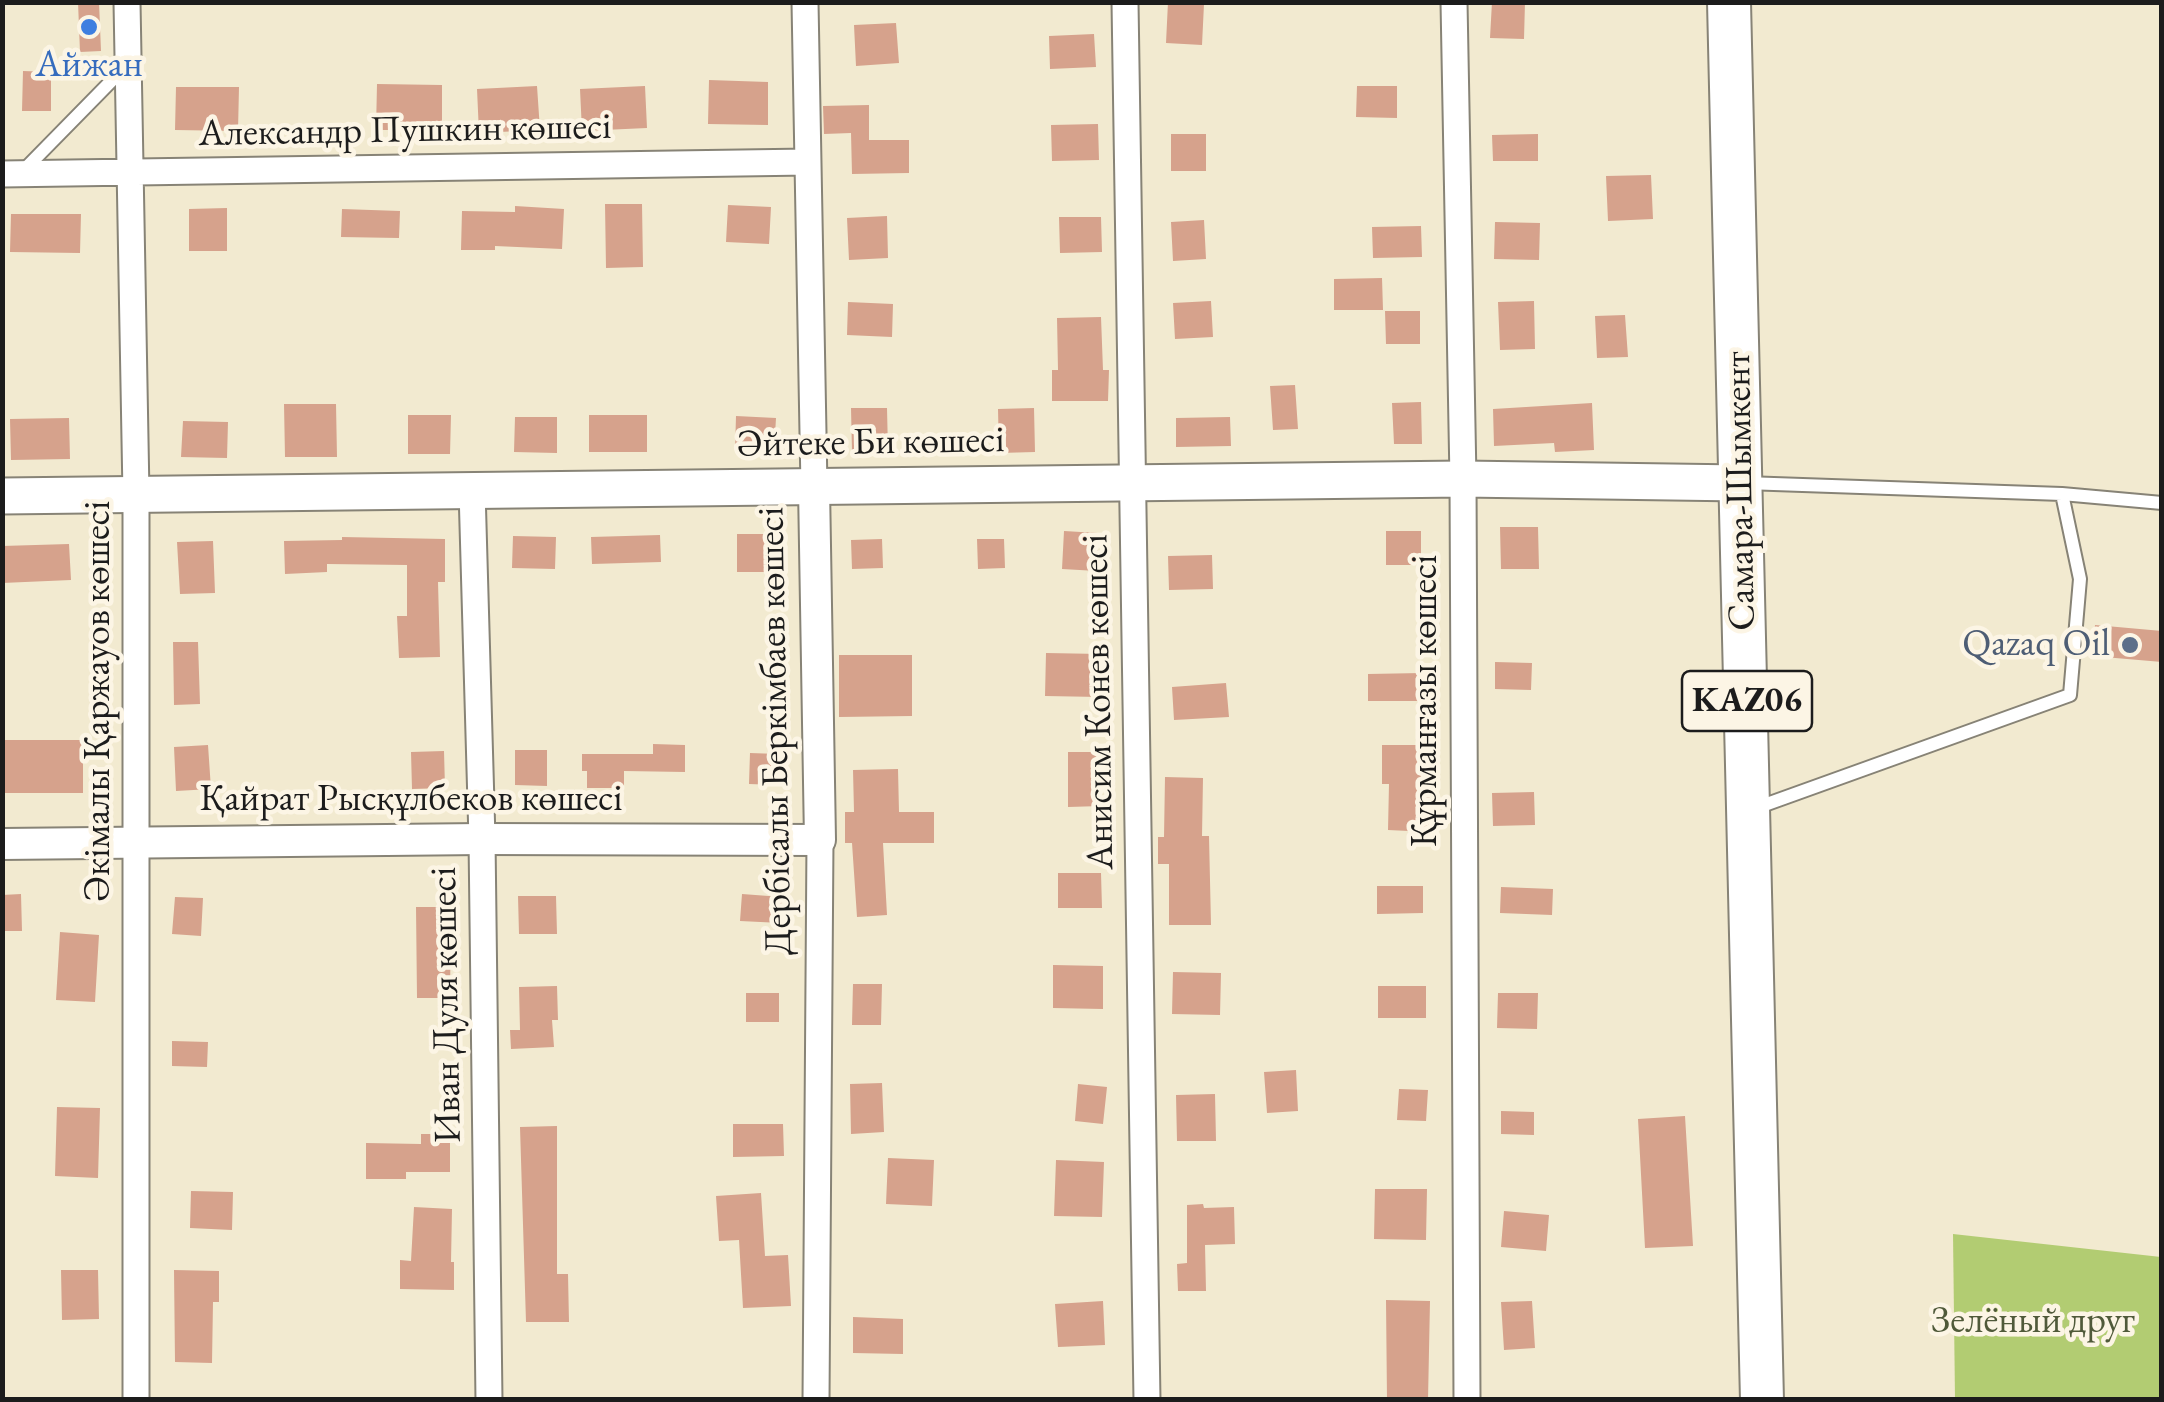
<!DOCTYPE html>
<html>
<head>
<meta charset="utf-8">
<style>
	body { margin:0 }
	#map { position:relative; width:2164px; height:1402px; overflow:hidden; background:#f2ead0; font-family:"EB Garamond",serif }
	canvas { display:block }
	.frame { position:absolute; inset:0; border:5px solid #1c1c1c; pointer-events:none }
</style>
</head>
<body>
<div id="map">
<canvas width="2164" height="1402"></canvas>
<div class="frame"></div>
</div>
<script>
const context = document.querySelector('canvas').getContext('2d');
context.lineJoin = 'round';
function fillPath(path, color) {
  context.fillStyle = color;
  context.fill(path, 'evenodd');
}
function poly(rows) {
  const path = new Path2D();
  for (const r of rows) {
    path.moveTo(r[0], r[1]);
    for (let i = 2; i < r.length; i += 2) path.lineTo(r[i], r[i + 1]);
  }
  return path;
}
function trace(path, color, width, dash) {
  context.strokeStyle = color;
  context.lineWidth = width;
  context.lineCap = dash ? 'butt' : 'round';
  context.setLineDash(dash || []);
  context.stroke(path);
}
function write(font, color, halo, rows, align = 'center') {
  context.font = font + ' "EB Garamond",serif';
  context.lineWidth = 9;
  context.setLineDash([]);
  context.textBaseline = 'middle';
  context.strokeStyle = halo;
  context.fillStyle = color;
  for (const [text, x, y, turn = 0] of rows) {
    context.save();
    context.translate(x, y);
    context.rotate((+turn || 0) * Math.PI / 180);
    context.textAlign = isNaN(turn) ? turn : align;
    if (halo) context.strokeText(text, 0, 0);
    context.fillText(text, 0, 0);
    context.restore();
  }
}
fillPath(poly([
	[1953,1234,2161,1257,2161,1399,1955,1399]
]), '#b2cc72');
fillPath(poly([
	[78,2,99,2,101,51,80,52],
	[1168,2,1204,4,1202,45,1166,43],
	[1492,2,1525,2,1524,39,1490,38],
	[896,23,899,63,856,66,854,25],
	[1094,34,1096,67,1050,69,1049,36],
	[23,71,51,72,51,111,22,111],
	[709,80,768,82,768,125,708,124],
	[377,84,442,85,442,130,376,130],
	[537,86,540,130,479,133,477,89],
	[645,86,647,128,582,131,580,89],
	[1357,86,1397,86,1397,118,1356,117],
	[176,87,239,87,238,131,175,130],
	[869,105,869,140,909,140,909,173,852,174,851,133,824,134,823,106],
	[1098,124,1099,160,1052,161,1051,125],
	[1171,134,1206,134,1206,171,1171,171],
	[1538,134,1538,161,1493,161,1492,135],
	[1651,175,1653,219,1608,221,1606,176],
	[605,204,642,204,643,267,606,268],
	[728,205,771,207,769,244,726,242],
	[515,206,564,209,562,249,495,246,495,250,461,250,462,211,515,212],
	[227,208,227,251,189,251,189,209],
	[342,209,400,211,399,238,341,237],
	[11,214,81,214,80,253,10,252],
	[887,216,888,258,849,260,847,218],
	[1059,217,1101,217,1102,252,1060,253],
	[1204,220,1206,259,1173,261,1171,222],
	[1495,222,1540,223,1539,260,1494,259],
	[1421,226,1422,257,1373,258,1372,227],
	[1382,278,1383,310,1334,310,1334,279],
	[1211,301,1213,337,1175,339,1173,303],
	[1534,301,1535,349,1500,350,1498,302],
	[848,302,893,304,892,337,847,335],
	[1385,311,1420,311,1420,344,1386,344],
	[1625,315,1628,357,1597,358,1595,316],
	[1101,317,1103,370,1109,370,1108,401,1052,401,1052,370,1058,370,1057,318],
	[1295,385,1298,429,1273,430,1270,386],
	[1421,402,1422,444,1394,444,1392,403],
	[1592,403,1594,450,1555,452,1554,443,1494,446,1493,409],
	[284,404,336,404,337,457,285,457],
	[851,408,887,408,888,451,852,452],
	[1034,408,1035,452,999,453,998,409],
	[408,415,451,415,450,454,408,454],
	[589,415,647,415,647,452,589,452],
	[736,416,776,418,774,452,735,451],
	[515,417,557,417,557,453,514,452],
	[1230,417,1231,446,1176,447,1176,418],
	[69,418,70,459,11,460,10,419],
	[183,421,228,422,227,458,181,457],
	[1500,527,1538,527,1539,569,1501,569],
	[1064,531,1098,533,1097,571,1062,569],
	[1386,531,1421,531,1421,565,1386,565],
	[737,534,784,534,784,572,737,572],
	[660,535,661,562,592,564,591,537],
	[513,536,556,537,555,569,512,568],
	[342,537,445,539,445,582,438,582,440,657,399,658,397,616,407,616,407,565,327,564,327,572,285,574,284,541,342,540],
	[882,539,883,568,852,569,851,540],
	[977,539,1004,539,1005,568,978,569],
	[213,541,215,593,180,594,177,542],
	[69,544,71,580,2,583,2,546],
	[1212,555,1213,589,1169,590,1168,556],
	[2095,625,2162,631,2162,662,2092,656],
	[173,642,198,642,200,704,174,705],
	[1046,653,1101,654,1100,697,1045,696],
	[839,655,912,655,912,716,839,717],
	[1495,662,1532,663,1531,690,1495,689],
	[1422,673,1422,701,1368,701,1368,674],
	[1226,683,1229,717,1174,720,1172,687],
	[2,740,83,740,83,793,2,793],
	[653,744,685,745,685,772,624,771,624,788,587,788,587,771,582,771,582,754,653,754],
	[208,745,211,789,176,791,174,747],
	[1382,745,1421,745,1422,795,1431,795,1430,832,1388,830,1389,784,1382,784],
	[515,750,547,750,547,786,515,785],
	[444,751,445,788,412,789,411,752],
	[1068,752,1101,752,1101,806,1068,807],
	[750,753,778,754,777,785,749,784],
	[898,769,899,812,934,812,934,843,883,843,887,915,857,917,852,843,845,843,845,812,854,812,853,770],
	[1165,777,1203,778,1202,836,1209,836,1211,925,1169,925,1169,864,1158,864,1158,837,1164,837],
	[1534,792,1535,825,1493,826,1492,793],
	[1058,873,1101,873,1102,908,1058,908],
	[1377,886,1423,886,1423,913,1377,914],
	[1501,887,1553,889,1552,915,1500,913],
	[21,894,22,931,2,931,2,895],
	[742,894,782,897,781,923,740,921],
	[518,896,556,896,557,934,519,934],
	[175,897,203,898,201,936,172,934],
	[416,907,451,907,450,998,417,998],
	[60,932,99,935,95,1002,56,1000],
	[1053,965,1103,966,1103,1009,1053,1008],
	[1173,972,1221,973,1220,1015,1172,1014],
	[853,984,882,984,881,1025,852,1025],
	[557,986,558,1020,552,1020,554,1047,511,1049,510,1030,520,1030,519,987],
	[1378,986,1426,986,1426,1018,1378,1018],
	[746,993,779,993,779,1022,746,1022],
	[1498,993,1538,993,1537,1029,1497,1028],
	[172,1041,208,1042,207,1067,172,1066],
	[1296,1070,1298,1111,1267,1113,1264,1072],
	[882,1083,884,1132,851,1134,850,1084],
	[1078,1084,1107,1087,1103,1124,1075,1121],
	[1399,1089,1428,1090,1426,1121,1397,1120],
	[1215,1094,1216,1141,1177,1141,1176,1095],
	[57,1107,100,1108,98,1178,55,1176],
	[1501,1111,1534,1112,1534,1135,1501,1134],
	[1685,1116,1693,1246,1645,1248,1638,1119],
	[733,1124,783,1124,784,1156,733,1157],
	[557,1126,557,1274,568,1274,569,1322,526,1322,520,1127],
	[421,1134,450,1134,450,1172,406,1172,406,1179,366,1179,366,1143,421,1144],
	[888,1158,934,1160,932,1206,886,1204],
	[1056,1160,1104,1162,1102,1217,1054,1216],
	[1375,1189,1427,1189,1426,1240,1374,1239],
	[191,1191,233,1192,232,1230,190,1228],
	[761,1193,765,1256,788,1255,791,1306,743,1308,739,1240,719,1241,716,1196],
	[1203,1204,1204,1208,1234,1207,1235,1244,1205,1245,1206,1291,1178,1291,1177,1264,1187,1263,1187,1205],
	[414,1207,452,1209,451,1262,454,1262,454,1290,400,1289,400,1260,411,1261],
	[1504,1211,1549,1215,1546,1251,1501,1247],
	[61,1270,98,1270,99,1319,62,1320],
	[174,1270,219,1271,219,1302,213,1302,212,1363,175,1362],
	[1386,1300,1430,1301,1428,1400,1387,1400],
	[1103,1301,1105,1345,1058,1347,1055,1304],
	[1532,1301,1535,1348,1504,1350,1501,1302],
	[853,1317,903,1319,903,1354,853,1353]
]), '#d6a28c');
const service = poly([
	[22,172,127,65],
	[1745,483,2062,494,2162,503],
	[1756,808,2070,695,2080,579,2062,494]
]);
const minor = poly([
	[127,2,136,494,136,1400],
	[805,2,814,487],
	[1125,2,1147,1400],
	[1454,2,1463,479,1467,1400],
	[2,174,808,162],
	[472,490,482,839,489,1400],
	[816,1400,820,840]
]);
const tertiary = poly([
	[2,844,482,839,820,840,814,487]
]);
const secondary = poly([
	[2,496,1463,479,1741,483]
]);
const trunk = poly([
	[1729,2,1762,1400]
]);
trace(service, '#878376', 16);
trace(minor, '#878376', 29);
trace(tertiary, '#878376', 34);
trace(secondary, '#878376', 39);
trace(trunk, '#878376', 46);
trace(service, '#fff', 12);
trace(minor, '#fff', 25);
trace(tertiary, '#fff', 30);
trace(secondary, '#fff', 35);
trace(trunk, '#fff', 42);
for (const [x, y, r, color] of [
	[89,27,10,"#3f7fe0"],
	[2130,645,10,"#5c6f8a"]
]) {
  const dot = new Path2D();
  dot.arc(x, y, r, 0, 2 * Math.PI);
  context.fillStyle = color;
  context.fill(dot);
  trace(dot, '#fcf5e5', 4);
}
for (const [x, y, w] of [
	[1747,701,130]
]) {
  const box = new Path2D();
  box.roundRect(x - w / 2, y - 30, w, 60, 8);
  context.fillStyle = '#fcf5e5';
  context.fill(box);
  trace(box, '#1c1c1c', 2.5);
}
write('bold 35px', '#1c1c1c', null, [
	["KАZ06",1747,701]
]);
write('38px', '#366cbe', '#fcf5e5', [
	["Айжан",89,66]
]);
write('38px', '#1c1c1c', '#fcf5e5', [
	["Александр Пушкин көшесі",405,131,-1],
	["Әйтеке Би көшесі",871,443,-1],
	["Самара-Шымкент",1741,491,-91],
	["Әкімалы Қаржауов көшесі",99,701,-90],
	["Құрманғазы көшесі",1426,701,-90],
	["Анисим Конев көшесі",1099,702,-91],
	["Дербісалы Беркімбаев көшесі",776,731,-91],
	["Қайрат Рысқұлбеков көшесі",411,800],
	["Иван Дуля көшесі",447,1005,-91]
]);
write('38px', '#4e5e75', '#fcf5e5', [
	["Qazaq Oil",2110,645]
], 'right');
write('38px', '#505a3a', '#fcf5e5', [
	["Зелёный друг",2033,1322]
]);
</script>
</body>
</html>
